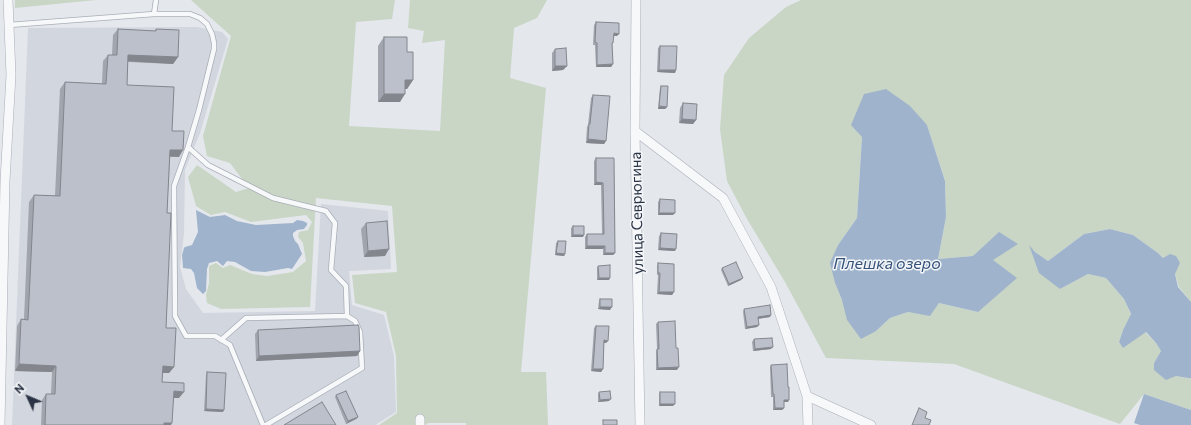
<!DOCTYPE html>
<html>
<head>
<meta charset="utf-8">
<style>
	body { margin:0 }
	#map { position:relative; width:1191px; height:425px; overflow:hidden; background:#e4e7ec; font-family:Commissioner,sans-serif }
	canvas { display:block }
	.north { position:absolute; left:8px; top:377px; width:40px; height:40px; -webkit-text-stroke:3px #f4f6f9; paint-order:stroke; rotate:314deg; font-size:11px; font-weight:700; line-height:16px; text-align:center; color:#2b3445 }
	.north::after { content:''; display:block; margin:auto; width:14px; height:18px; background:#2b3445; clip-path:polygon(50% 0,100% 100%,50% 72%,0 100%) }
</style>
</head>
<body>
<div id="map">
<canvas width="1191" height="425"></canvas>
<div class="north">N</div>
</div>
<script>
const context = document.querySelector('canvas').getContext('2d');
context.lineJoin = 'round';
function fillPath(path, color) {
  context.fillStyle = color;
  context.fill(path, 'evenodd');
}
function poly(rows) {
  const path = new Path2D();
  for (const r of rows) {
    path.moveTo(r[0], r[1]);
    for (let i = 2; i < r.length; i += 2) path.lineTo(r[i], r[i + 1]);
  }
  return path;
}
function trace(path, color, width, dash) {
  context.strokeStyle = color;
  context.lineWidth = width;
  context.lineCap = dash ? 'butt' : 'round';
  context.setLineDash(dash || []);
  context.stroke(path);
}
function write(font, color, halo, rows, align = 'center') {
  context.font = font + ' Commissioner,sans-serif';
  context.lineWidth = 3;
  context.setLineDash([]);
  context.textBaseline = 'middle';
  context.strokeStyle = halo;
  context.fillStyle = color;
  for (const [text, x, y, turn = 0] of rows) {
    context.save();
    context.translate(x, y);
    context.rotate((+turn || 0) * Math.PI / 180);
    context.textAlign = isNaN(turn) ? turn : align;
    if (halo) context.strokeText(text, 0, 0);
    context.fillText(text, 0, 0);
    context.restore();
  }
}
fillPath(poly([
	[197,27,222,32,228,39,200,133,185,170,184,233,180,267,186,289,203,313,315,311,321,204,388,211,391,269,349,271,352,305,384,315,394,356,396,412,375,425,12,425,28,28]
]), '#d2d6de');
fillPath(poly([
	[15,0,96,0,15,8],
	[191,0,395,0,392,19,356,22,349,126,440,131,445,40,422,43,424,31,408,28,410,0,547,0,537,18,514,28,510,78,546,88,521,372,546,372,548,425,466,425,466,423,428,423,425,425,379,425,397,413,396,356,386,312,355,303,352,275,397,272,392,206,316,198,310,307,221,309,207,303,206,295,209,283,209,266,216,263,223,268,230,265,252,274,267,276,293,272,306,261,303,243,298,237,299,232,308,230,312,222,306,215,251,222,225,212,211,215,196,206,188,177,197,165,236,192,249,188,230,163,207,156,203,136,231,36],
	[801,0,1191,0,1191,302,1179,287,1175,274,1163,258,1158,253,1133,235,1110,229,1084,234,1048,261,1035,252,1029,246,1060,289,1088,274,1106,278,1124,299,1131,315,1123,330,1119,342,1123,347,1145,332,1156,343,1161,351,1154,363,1176,376,1188,378,1191,378,1191,410,1144,394,1120,424,954,364,826,358,785,282,747,219,727,181,720,129,724,75,749,38,786,7],
	[927,125,945,181,946,217,938,259,973,256,978,312,939,303,930,315,908,312,890,318,876,331,842,300,835,283,838,245,857,218,862,137]
]), '#c9d6c5');
fillPath(poly([
	[886,89,910,106,927,125,945,181,946,217,938,259,973,256,999,232,1018,244,993,260,1017,278,978,312,939,303,930,316,908,312,890,318,876,331,861,339,847,320,842,300,835,283,830,263,838,245,857,218,862,137,851,125,864,94],
	[196,210,210,217,225,215,237,221,256,225,293,223,297,220,303,221,307,223,307,225,304,229,297,230,293,233,293,236,295,241,298,244,302,254,292,269,288,268,265,272,251,271,235,262,227,261,223,266,217,261,209,263,207,269,206,291,203,294,197,288,194,273,191,269,183,268,182,255,184,248,185,247,192,245,198,232],
	[1110,229,1133,235,1158,253,1163,258,1170,254,1176,256,1180,263,1175,274,1178,287,1191,302,1191,378,1188,378,1176,376,1166,380,1154,370,1154,363,1161,351,1156,343,1146,332,1123,348,1119,342,1123,330,1131,314,1124,299,1106,278,1088,274,1060,289,1039,273,1029,245,1035,252,1048,261,1084,234],
	[1144,394,1191,410,1191,425,1140,425,1134,423]
]), '#9fb4cc');
const lane = poly([
	[154,14,156,0],
	[9,25,154,14,190,14,200,18,207,24,212,34,214,43,214,49,199,110,188,147,174,186,175,316,186,336,215,336,230,345,263,425],
	[188,147,208,165,273,198,326,211,335,223,331,270,346,286,347,316],
	[221,340,246,318,347,316,355,321,360,332,362,368,266,425]
]);
const street = poly([
	[636,0,635,131,640,425],
	[635,131,723,198,771,287,807,396,808,425],
	[807,396,871,425],
	[0,425,5,181,11,75,8,0],
	[420,425,420,419]
]);
trace(lane, '#a9aeb7', 6);
trace(street, '#a9aeb7', 10);
trace(lane, '#f7f8fa', 4.5);
trace(street, '#f7f8fa', 9);
fillPath(poly([
	[596,22,617,36,614,36,612,45,613,64,611,67,596,67,595,45,593,45,594,25],
	[118,29,155,31,156,29,178,57,173,64,128,62,127,85,172,131,179,157,170,157,167,213,166,328,174,367,169,373,162,373,162,382,179,398,173,398,171,425,41,425,42,400,46,394,51,394,52,372,15,371,17,326,21,319,24,319,29,202,34,195,55,196,60,89,65,82,102,84,103,61,108,55,112,55,113,35],
	[384,37,407,52,413,80,407,89,405,89,400,102,378,102,378,46],
	[660,46,676,70,675,73,657,72,658,48],
	[555,49,567,66,563,70,552,71,552,53],
	[661,86,667,107,665,109,658,109,660,88],
	[593,95,606,141,604,144,586,143,587,127,588,125,591,98],
	[683,103,696,120,693,124,679,123,680,108],
	[596,158,614,158,615,253,613,255,603,255,603,249,585,249,585,237,587,234,602,234,601,185,594,185,594,161],
	[660,199,673,215,658,215,658,202],
	[366,223,385,256,364,257,361,229],
	[573,226,583,237,571,237,571,228],
	[661,233,675,251,658,250,659,236],
	[558,241,565,254,564,256,555,255,556,243],
	[658,263,674,292,672,295,657,294,658,275,657,275,657,266],
	[598,266,609,280,597,280,597,268],
	[722,268,741,280,728,286,721,270],
	[600,299,610,310,598,309,599,301],
	[744,309,770,317,758,319,759,325,757,327,745,329,743,312],
	[658,322,676,348,677,370,656,370,656,351,657,349,656,324],
	[596,326,606,343,604,343,603,369,601,372,591,371,594,328],
	[258,330,360,351,357,356,256,361,255,334],
	[754,339,771,349,753,351,752,342],
	[771,365,788,402,784,402,784,408,782,410,773,410,773,397,771,397,770,367],
	[207,372,223,412,204,411,206,375],
	[599,392,609,401,598,402,598,394],
	[660,392,673,406,659,406,659,394],
	[336,395,358,417,356,419,346,424,335,397]
]), '#a1a5ae');
fillPath(poly([
	[614,33,619,34,617,36,612,36],
	[128,55,178,57,173,64,124,61],
	[613,64,611,67,596,67,597,65],
	[555,66,567,66,563,70,552,71],
	[659,70,676,70,675,73,657,72],
	[405,80,413,80,407,89,400,89],
	[384,94,405,94,400,102,378,102],
	[659,106,667,107,665,109,658,109],
	[682,119,696,120,693,124,679,123],
	[588,139,606,141,604,144,586,143],
	[170,150,183,150,179,157,165,156],
	[596,182,603,183,601,185,594,185],
	[659,213,675,213,673,215,658,215],
	[573,235,584,235,583,237,571,237],
	[587,246,605,246,603,249,585,249],
	[660,248,676,249,675,251,658,250],
	[389,249,385,256,364,257,368,251],
	[556,253,565,254,564,256,555,255],
	[605,253,615,253,613,255,603,255],
	[599,278,610,278,609,280,597,280],
	[743,278,741,280,728,286,729,284],
	[659,292,674,292,672,295,657,294],
	[600,307,612,307,610,310,598,309],
	[771,315,770,317,756,319,758,317],
	[759,325,757,327,745,329,747,327],
	[604,340,608,341,606,343,603,343],
	[773,347,771,349,753,351,755,349],
	[360,351,357,356,256,361,259,356],
	[19,364,56,366,52,372,15,371],
	[163,366,174,367,169,373,158,373],
	[679,367,677,370,656,370,658,368],
	[593,369,603,369,601,372,591,371],
	[174,391,184,392,179,398,169,398],
	[611,399,609,401,598,402,600,400],
	[784,400,789,400,788,402,782,402],
	[660,404,675,404,673,406,659,406],
	[775,408,784,408,782,410,773,410],
	[206,409,224,410,223,412,204,411],
	[358,417,356,419,346,424,348,421],
	[164,423,172,423,171,425,163,425]
]), '#83868d');
const building = poly([
	[596,22,619,23,619,34,614,33,613,43,612,43,613,64,597,65,597,43,595,42,596,22],
	[118,29,156,31,156,29,179,30,178,57,128,55,127,85,174,87,172,131,184,131,183,150,170,150,167,213,171,213,166,328,176,328,174,367,163,366,162,382,184,383,184,392,174,391,172,423,164,423,164,425,45,425,46,394,55,394,56,366,19,364,21,319,28,320,34,195,60,196,65,82,106,84,108,55,117,55,118,29],
	[384,37,407,37,407,52,413,52,413,80,405,80,405,94,384,94,384,37],
	[660,46,677,46,676,70,659,70,660,46],
	[566,48,567,66,555,66,555,49,566,48],
	[661,86,668,86,667,107,659,106,661,86],
	[593,95,610,96,606,141,588,139,589,124,590,124,593,95],
	[683,103,697,104,696,120,682,119,683,103],
	[596,158,614,158,615,253,605,253,605,246,587,246,587,234,604,234,603,183,596,182,596,158],
	[660,199,675,200,675,213,659,213,660,199],
	[387,221,389,249,368,251,366,223,387,221],
	[573,226,584,226,584,235,573,235,573,226],
	[661,233,677,234,676,249,660,248,661,233],
	[558,241,566,241,565,254,556,253,558,241],
	[736,262,743,278,729,284,722,268,736,262],
	[658,263,674,264,674,292,659,292,660,273,658,273,658,263],
	[610,265,610,278,599,278,598,266,610,265],
	[600,299,612,299,612,307,600,307,600,299],
	[770,305,771,315,758,317,759,325,747,327,744,309,770,305],
	[675,321,676,348,678,348,679,367,658,368,657,349,659,349,658,322,675,321],
	[358,325,359,327,360,351,259,356,258,330,358,325],
	[596,326,609,326,608,341,604,340,603,369,593,369,596,326],
	[772,338,773,347,755,349,754,339,772,338],
	[787,364,788,387,789,387,789,400,784,400,784,408,775,408,774,394,773,394,771,365,787,364],
	[207,372,226,373,224,410,206,409,207,372],
	[346,391,358,417,348,421,336,395,346,391],
	[610,391,611,399,600,400,599,392,610,391],
	[660,392,675,392,675,404,660,404,660,392],
	[322,402,336,425,284,425,322,402],
	[919,408,927,412,925,418,931,420,929,425,912,425,919,408],
	[603,420,617,420,617,425,603,425,603,420]
]);
fillPath(building, '#bbc0ca');
trace(building, '#83868d', 1);
write('15px', '#2b3445', '#f4f6f9', [
	["улица Севрюгина",637,213,-91]
]);
write('italic 16px', '#34527a', '#f4f6f9', [
	["Плешка озеро",887,264]
]);
</script>
</body>
</html>
